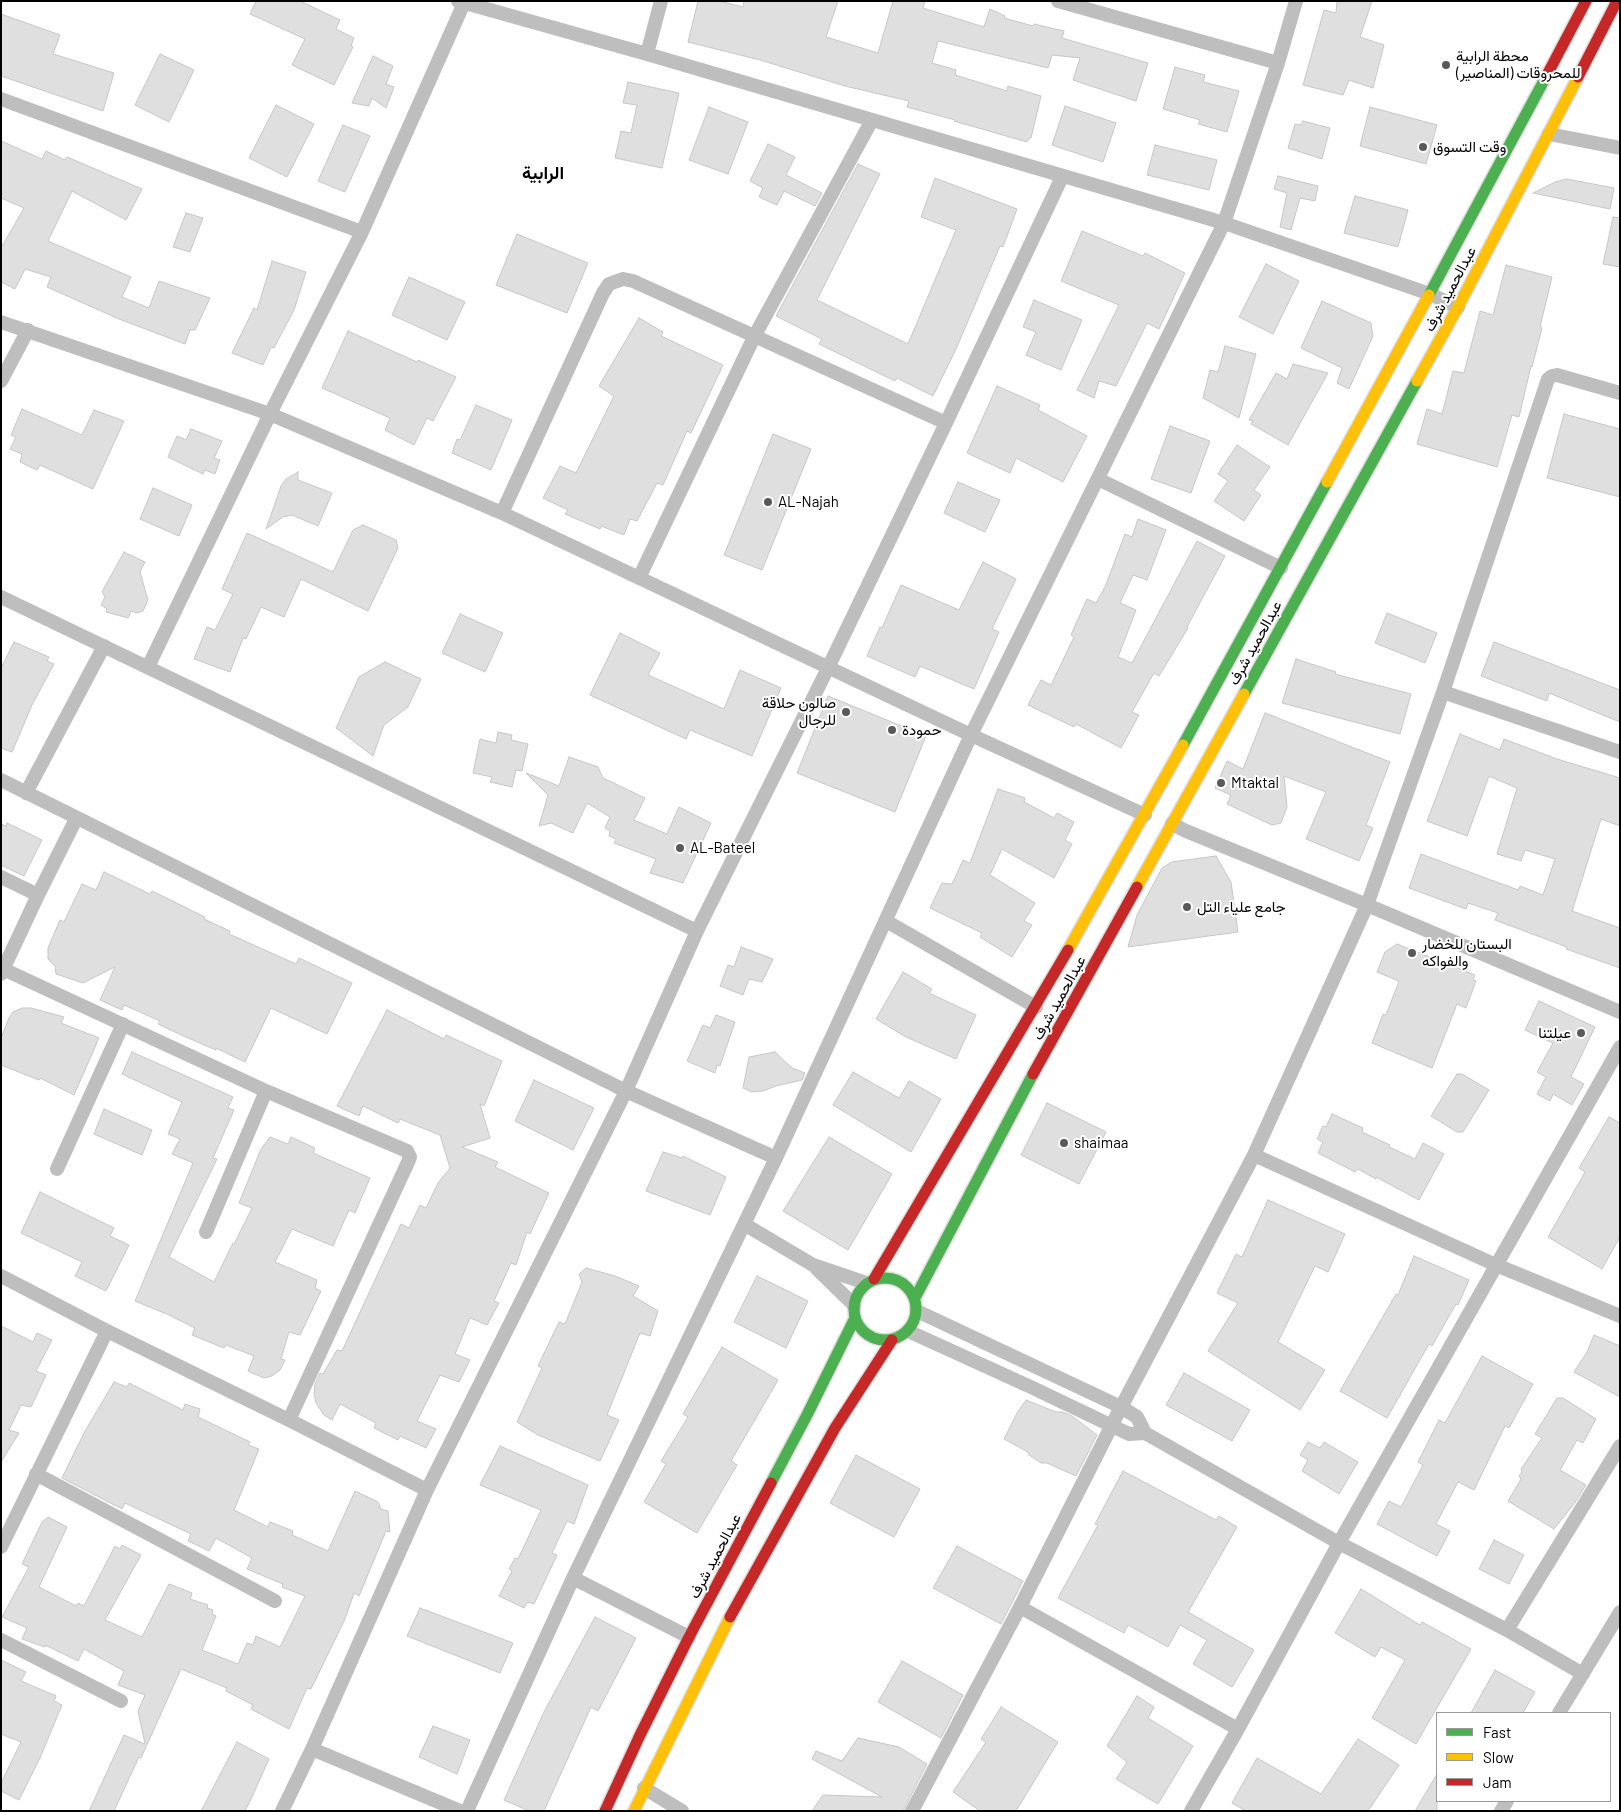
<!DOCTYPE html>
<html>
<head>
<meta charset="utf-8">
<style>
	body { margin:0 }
	#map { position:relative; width:1621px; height:1812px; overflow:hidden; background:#fff; font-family:Barlow,sans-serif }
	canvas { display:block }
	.frame { position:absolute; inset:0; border:2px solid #000; pointer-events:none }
	.legend { position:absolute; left:1436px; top:1712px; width:175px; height:90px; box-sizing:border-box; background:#fff; border:1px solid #999; margin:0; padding:6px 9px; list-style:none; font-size:15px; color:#000 }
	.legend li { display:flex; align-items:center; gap:10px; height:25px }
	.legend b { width:25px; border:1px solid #999 }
</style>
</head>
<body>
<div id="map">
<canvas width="1621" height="1812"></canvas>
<div class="frame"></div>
<ul class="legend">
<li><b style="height:6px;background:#4caf50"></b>Fast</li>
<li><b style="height:6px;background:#ffc107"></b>Slow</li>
<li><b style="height:6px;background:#c62828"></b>Jam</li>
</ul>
</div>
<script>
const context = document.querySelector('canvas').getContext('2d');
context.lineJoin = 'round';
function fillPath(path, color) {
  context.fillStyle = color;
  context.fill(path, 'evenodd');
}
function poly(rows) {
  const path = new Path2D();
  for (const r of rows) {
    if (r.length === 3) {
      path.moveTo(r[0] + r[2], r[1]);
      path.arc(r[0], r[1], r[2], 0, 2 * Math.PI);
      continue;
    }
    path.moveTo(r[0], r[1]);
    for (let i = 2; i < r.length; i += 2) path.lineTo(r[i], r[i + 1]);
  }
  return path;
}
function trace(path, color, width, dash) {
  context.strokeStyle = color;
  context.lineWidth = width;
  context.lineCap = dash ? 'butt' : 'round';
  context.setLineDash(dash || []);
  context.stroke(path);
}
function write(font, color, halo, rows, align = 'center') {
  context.font = font + ' Barlow,Vazirmatn,sans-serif';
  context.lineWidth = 4;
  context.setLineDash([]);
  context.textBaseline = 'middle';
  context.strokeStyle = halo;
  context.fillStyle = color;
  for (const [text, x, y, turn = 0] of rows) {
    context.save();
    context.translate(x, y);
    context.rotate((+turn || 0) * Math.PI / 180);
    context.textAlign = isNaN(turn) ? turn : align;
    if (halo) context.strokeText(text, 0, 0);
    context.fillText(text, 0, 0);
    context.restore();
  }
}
const building = poly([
	[256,1,300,1,340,20,336,29,354,38,351,46,353,47,334,85,292,65,305,39,250,14,256,1],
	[698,1,719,1,743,7,744,1,838,1,826,37,878,53,893,1,925,1,923,8,984,27,990,9,1005,16,1004,18,1033,26,1034,24,1064,31,1062,38,1148,63,1136,101,1073,80,1080,58,1052,55,1048,68,938,41,932,63,956,70,955,75,1007,91,1008,86,1041,96,1031,138,1029,138,1027,142,954,121,955,120,907,107,909,101,845,86,760,60,688,42,698,1],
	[1337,1,1372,1,1360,37,1384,45,1373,88,1349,80,1343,95,1303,85,1324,10,1336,13,1337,1],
	[1,14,60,35,53,54,114,73,103,111,1,76,1,14],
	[160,54,194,70,169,122,135,105,160,54],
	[373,56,393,66,386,84,394,87,386,108,372,98,369,106,352,103,373,56],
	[1175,67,1205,75,1203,82,1239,91,1227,132,1198,124,1200,120,1163,109,1175,67],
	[628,82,679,93,662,168,615,158,621,131,631,133,637,105,623,103,628,82],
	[276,105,314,124,287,177,249,158,276,105],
	[1065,106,1116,123,1103,162,1052,145,1065,106],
	[709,107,748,122,728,174,689,160,709,107],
	[1370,107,1437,125,1426,164,1360,146,1370,107],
	[1303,121,1330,128,1322,159,1288,148,1295,124,1301,125,1303,121],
	[343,125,370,136,345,192,318,181,343,125],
	[1,141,42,159,46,151,65,160,67,157,142,189,126,220,72,191,48,241,131,277,122,297,149,308,159,281,210,298,195,330,190,330,185,344,119,319,47,287,51,277,25,269,15,289,1,282,1,248,24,208,1,198,1,141],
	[768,144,795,157,786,175,822,193,815,206,784,191,777,205,759,197,763,188,750,181,768,144],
	[1155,145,1217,160,1209,190,1147,175,1155,145],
	[858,164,880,174,817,300,908,344,956,230,921,217,935,178,1017,209,1003,247,1000,246,956,349,933,396,897,378,895,381,819,344,822,339,776,316,858,164],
	[1278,176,1318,186,1315,201,1300,198,1291,230,1280,227,1287,193,1274,189,1278,176],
	[1567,179,1614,188,1610,209,1533,193,1555,182,1567,179],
	[1355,196,1408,210,1398,247,1344,233,1355,196],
	[186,213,203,218,190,252,173,247,186,213],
	[1613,217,1620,218,1620,267,1603,264,1613,217],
	[1082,231,1143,256,1145,253,1185,273,1159,329,1147,323,1116,386,1099,381,1094,398,1077,390,1119,305,1061,281,1082,231],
	[517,234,588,263,567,313,496,285,517,234],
	[272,261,306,272,294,310,274,348,271,347,263,365,232,353,254,308,257,310,272,261],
	[1266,264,1299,281,1273,334,1239,317,1266,264],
	[1506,265,1552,277,1540,327,1542,328,1532,367,1531,366,1519,417,1512,415,1497,467,1417,444,1427,409,1442,414,1453,371,1464,373,1480,311,1493,315,1506,265],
	[409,277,465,302,447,340,392,315,409,277],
	[1034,300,1082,320,1061,370,1026,355,1036,332,1023,327,1034,300],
	[1322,301,1371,323,1373,336,1349,389,1337,383,1342,368,1301,348,1322,301],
	[639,318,663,332,661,336,723,365,691,433,687,431,663,485,657,483,637,521,630,519,624,535,601,526,600,529,565,514,568,510,543,498,560,466,576,473,614,396,599,386,639,318],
	[348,331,417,362,418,360,456,377,433,421,427,418,414,445,385,430,390,418,322,388,348,331],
	[1225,346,1256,354,1239,418,1203,398,1210,370,1218,372,1225,346],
	[1293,364,1328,373,1288,445,1251,424,1253,421,1249,420,1276,373,1287,379,1293,364],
	[997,386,1040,405,1038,410,1087,436,1063,482,1016,458,1010,473,967,453,997,386],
	[476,405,512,420,491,470,452,453,457,439,460,440,476,405],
	[22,409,82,435,94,410,124,421,93,489,40,465,37,470,20,462,22,454,10,449,16,437,11,435,22,409],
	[1564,414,1620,429,1620,497,1547,478,1564,414],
	[1170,426,1210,441,1191,493,1151,479,1170,426],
	[191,429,222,441,214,458,220,460,215,474,205,470,203,474,168,457,177,436,186,440,191,429],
	[773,434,811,449,762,570,724,555,773,434],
	[1237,445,1270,467,1254,490,1261,495,1244,521,1214,501,1228,481,1218,474,1237,445],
	[298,472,298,480,332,493,318,526,292,515,283,517,266,529,281,486,286,479,298,472],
	[958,482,1000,500,985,532,944,513,958,482],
	[153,488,192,505,179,536,140,519,153,488],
	[1138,519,1166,530,1147,580,1133,575,1120,603,1136,610,1118,657,1132,663,1197,541,1225,556,1187,627,1188,628,1159,676,1154,673,1132,712,1139,715,1121,748,1076,724,1074,727,1028,705,1041,680,1051,685,1074,637,1071,635,1087,599,1096,603,1105,587,1125,534,1132,537,1138,519],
	[363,525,396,540,398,548,368,611,301,579,284,617,261,607,246,639,243,638,230,672,194,659,207,627,215,630,233,594,222,589,247,533,333,572,353,530,363,525],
	[124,552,145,562,140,572,148,600,143,611,137,613,131,611,128,618,106,612,107,609,101,605,105,597,102,592,124,552],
	[983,562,1016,579,992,629,999,632,974,689,920,666,915,677,867,656,880,627,882,628,901,585,959,610,983,562],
	[1387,613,1437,633,1425,663,1375,643,1387,613],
	[460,614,503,633,485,672,442,653,460,614],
	[620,633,660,653,648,675,724,709,740,670,781,688,752,756,690,730,686,739,590,695,620,633],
	[14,642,49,657,47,661,54,664,32,705,12,752,1,748,1,668,14,642],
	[1494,642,1620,690,1620,722,1549,693,1547,701,1481,676,1494,642],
	[1296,659,1336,672,1335,674,1411,694,1400,734,1282,703,1296,659],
	[385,662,421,679,408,707,384,725,373,756,336,728,359,677,385,662],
	[828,696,926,736,895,812,797,773,828,696],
	[1265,713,1390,762,1366,825,1373,828,1359,861,1306,839,1326,792,1284,776,1287,807,1281,823,1272,825,1227,804,1231,795,1215,788,1227,761,1243,769,1265,713],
	[498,732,512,735,511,740,528,744,522,771,516,770,512,787,490,782,492,777,473,773,480,739,496,743,498,732],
	[1460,734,1500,750,1504,739,1557,759,1620,778,1620,826,1601,819,1572,911,1620,928,1620,968,1566,949,1567,947,1495,920,1498,913,1468,903,1466,909,1409,888,1421,854,1518,890,1520,886,1543,895,1555,859,1525,850,1521,861,1497,854,1517,788,1489,776,1467,836,1427,821,1460,734],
	[569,757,598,767,603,778,645,798,634,820,667,834,679,807,711,823,683,883,650,873,656,859,614,843,616,839,609,836,610,831,605,828,610,817,587,803,573,833,551,823,539,826,548,795,526,773,559,786,569,757],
	[998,789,1025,798,1024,802,1054,818,1057,813,1074,822,1065,840,1072,844,1054,878,1002,849,990,875,1035,903,1024,921,1032,925,1012,957,980,937,982,933,930,908,942,883,952,884,963,860,970,863,998,789],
	[7,823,42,840,24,876,1,865,1,824,6,826,7,823],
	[1216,856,1231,882,1238,932,1128,947,1137,915,1162,868,1172,862,1216,856],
	[104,872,150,894,152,891,205,917,204,919,230,931,229,934,296,964,299,958,352,983,327,1034,271,1008,245,1062,216,1048,216,1050,179,1034,158,1024,160,1021,124,1005,122,1010,100,1000,115,967,83,983,56,974,55,966,48,959,48,948,60,920,64,922,82,884,96,890,104,872],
	[1397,944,1475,975,1473,980,1476,981,1466,1008,1457,1004,1432,1068,1372,1043,1383,1014,1386,1015,1399,981,1377,972,1385,952,1397,944],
	[741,947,773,959,762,982,749,979,743,995,720,986,728,965,734,967,741,947],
	[903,972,932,989,929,993,976,1015,956,1059,906,1037,876,1019,903,972],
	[1539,1001,1595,1027,1571,1077,1584,1084,1572,1105,1553,1094,1550,1101,1537,1094,1546,1077,1537,1072,1553,1043,1525,1030,1539,1001],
	[22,1008,31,1008,64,1017,61,1023,99,1038,74,1095,40,1078,39,1080,1,1065,1,1038,9,1018,13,1012,22,1008],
	[387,1010,444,1039,446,1035,502,1061,484,1106,480,1104,490,1138,462,1147,498,1162,495,1167,549,1193,530,1234,527,1232,516,1265,511,1263,494,1301,499,1303,487,1325,470,1318,455,1354,470,1360,459,1382,440,1375,417,1421,436,1429,426,1448,400,1436,398,1440,374,1428,376,1423,340,1404,332,1420,324,1415,316,1403,314,1393,315,1384,320,1373,323,1374,337,1350,342,1351,401,1224,409,1228,420,1205,426,1208,438,1183,450,1168,440,1135,400,1119,398,1123,363,1106,359,1116,337,1106,387,1010],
	[716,1015,735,1022,720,1066,717,1065,715,1073,687,1061,703,1025,710,1028,716,1015],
	[132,1052,233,1097,228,1108,234,1110,213,1158,217,1159,169,1257,214,1282,233,1243,234,1244,252,1208,239,1203,261,1149,270,1137,288,1144,291,1137,315,1148,313,1153,370,1178,355,1213,349,1210,333,1246,292,1229,275,1262,317,1280,315,1288,321,1291,300,1335,289,1332,281,1359,285,1360,280,1370,272,1376,264,1378,248,1371,254,1356,226,1345,224,1348,192,1335,195,1328,169,1315,135,1301,193,1163,172,1154,180,1139,168,1134,182,1102,122,1074,132,1052],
	[775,1052,792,1068,805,1073,802,1080,776,1086,763,1091,752,1092,743,1088,749,1057,775,1052],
	[853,1072,899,1098,909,1081,941,1099,911,1152,833,1105,853,1072],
	[1457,1074,1462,1074,1489,1090,1463,1132,1457,1132,1431,1116,1457,1074],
	[534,1080,594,1108,573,1150,515,1121,534,1080],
	[1047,1103,1106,1132,1079,1184,1021,1155,1047,1103],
	[104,1109,152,1130,142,1155,94,1134,104,1109],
	[1332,1114,1363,1128,1362,1132,1390,1145,1389,1147,1415,1159,1423,1143,1444,1154,1419,1200,1376,1177,1376,1179,1358,1169,1355,1172,1318,1153,1323,1142,1317,1139,1323,1126,1326,1127,1332,1114],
	[1609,1117,1620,1123,1620,1237,1602,1269,1548,1237,1585,1172,1579,1168,1609,1117],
	[829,1137,892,1174,848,1250,783,1211,829,1137],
	[663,1152,682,1158,683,1156,726,1177,710,1215,646,1191,663,1152],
	[40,1192,114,1228,110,1236,129,1245,106,1291,75,1276,82,1262,21,1233,40,1192],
	[1268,1200,1345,1234,1328,1272,1315,1266,1278,1342,1325,1370,1300,1410,1208,1351,1238,1303,1217,1293,1236,1254,1242,1257,1268,1200],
	[1414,1256,1469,1280,1458,1305,1456,1304,1432,1346,1429,1344,1387,1418,1340,1391,1396,1294,1398,1295,1414,1256],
	[586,1268,615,1276,639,1286,633,1296,658,1311,650,1336,640,1333,607,1415,619,1420,600,1461,538,1435,517,1422,542,1368,538,1366,559,1322,565,1324,582,1282,579,1274,586,1268],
	[757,1276,808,1301,786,1348,734,1322,757,1276],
	[1,1326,33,1342,37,1333,52,1340,36,1371,46,1375,31,1407,21,1405,9,1430,19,1433,1,1462,1,1326],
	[1594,1335,1620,1346,1620,1397,1574,1372,1587,1352,1594,1335],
	[722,1347,778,1380,731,1461,737,1465,697,1533,644,1502,666,1464,661,1461,688,1417,683,1414,722,1347],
	[1482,1356,1533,1384,1509,1428,1505,1426,1474,1490,1458,1482,1436,1524,1450,1531,1437,1556,1377,1524,1389,1501,1401,1507,1423,1465,1418,1462,1439,1420,1445,1423,1482,1356],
	[1184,1373,1250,1410,1232,1441,1166,1405,1184,1373],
	[114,1382,127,1387,129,1383,183,1410,185,1404,200,1409,198,1417,250,1442,248,1445,259,1449,234,1510,268,1527,270,1522,293,1531,292,1535,328,1551,355,1491,378,1502,381,1509,388,1511,390,1532,386,1531,359,1596,354,1593,345,1619,311,1689,307,1688,289,1729,251,1709,253,1705,226,1691,227,1688,181,1669,141,1758,139,1757,114,1811,89,1811,124,1735,145,1744,138,1711,145,1695,118,1685,124,1671,84,1649,78,1661,45,1645,45,1647,22,1639,27,1628,2,1617,29,1567,22,1564,42,1522,48,1517,67,1527,39,1587,76,1606,78,1603,84,1606,115,1546,120,1549,122,1545,141,1555,105,1620,142,1637,169,1584,192,1593,190,1599,208,1605,207,1608,213,1610,212,1614,216,1616,202,1650,238,1664,247,1643,253,1645,256,1636,280,1647,305,1596,282,1587,283,1584,247,1569,252,1558,216,1538,209,1551,188,1541,191,1534,125,1503,122,1509,62,1478,84,1433,114,1382],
	[1557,1398,1563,1398,1596,1419,1583,1443,1577,1440,1560,1470,1586,1485,1574,1504,1554,1529,1508,1501,1521,1479,1519,1476,1522,1472,1521,1469,1542,1438,1535,1434,1557,1398],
	[1026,1400,1056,1412,1063,1412,1072,1416,1097,1435,1076,1476,1047,1463,1041,1463,1029,1455,1028,1452,1004,1439,1017,1413,1026,1400],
	[1308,1442,1320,1448,1324,1442,1358,1462,1339,1494,1302,1471,1308,1460,1300,1455,1308,1442],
	[500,1446,588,1485,574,1524,567,1521,552,1553,557,1555,534,1604,528,1602,524,1608,499,1596,512,1571,509,1569,515,1558,518,1559,541,1510,480,1485,500,1446],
	[856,1455,920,1489,894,1537,830,1503,856,1455],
	[1123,1471,1216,1520,1219,1516,1237,1527,1188,1612,1254,1650,1232,1687,1193,1664,1207,1640,1180,1625,1168,1647,1128,1625,1124,1633,1058,1598,1098,1525,1095,1524,1123,1471],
	[1494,1540,1524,1555,1509,1584,1479,1569,1494,1540],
	[957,1546,1023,1581,1001,1624,933,1588,957,1546],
	[1361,1589,1420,1625,1422,1622,1471,1649,1416,1744,1372,1718,1405,1660,1381,1647,1375,1657,1335,1633,1361,1589],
	[420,1608,513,1643,500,1673,407,1636,420,1608],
	[595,1617,636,1638,598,1711,591,1707,544,1811,529,1811,504,1800,544,1712,595,1617],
	[1,1660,26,1672,21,1681,56,1696,54,1701,62,1705,40,1758,19,1800,1,1791,1,1783,21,1742,1,1734,1,1660],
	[902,1661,963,1695,941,1738,878,1702,902,1661],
	[1495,1670,1535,1692,1523,1713,1471,1713,1495,1670],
	[1137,1696,1154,1707,1148,1718,1193,1746,1158,1804,1116,1779,1127,1762,1107,1746,1137,1696],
	[1001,1707,1058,1742,1016,1811,980,1811,953,1792,986,1742,981,1739,1001,1707],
	[433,1726,470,1740,457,1774,419,1757,433,1726],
	[858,1738,899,1747,927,1764,903,1811,812,1811,823,1795,882,1797,812,1759,816,1751,842,1761,858,1738],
	[1358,1739,1399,1765,1368,1811,1246,1811,1232,1803,1257,1758,1321,1794,1358,1739],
	[237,1742,269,1759,252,1797,245,1811,201,1811,237,1742],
	[1437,1774,1437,1811,1415,1811,1437,1774]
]);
fillPath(building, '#dfdfdf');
trace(building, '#c7c7c7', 1);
const fast = poly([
	[1429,295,1548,73],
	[1244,694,1417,381],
	[1183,745,1327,482],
	[885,1309,31],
	[915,1298,1033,1074],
	[771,1483,807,1415,855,1318]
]);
const slow = poly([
	[1417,381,1458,307,1578,77],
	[1327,482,1429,295],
	[1137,887,1244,694],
	[1068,950,1183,745],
	[634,1811,730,1617]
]);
const jam = poly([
	[1548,73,1586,1],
	[1578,77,1617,1],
	[1033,1074,1137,887],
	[874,1279,1068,950],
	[730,1617,835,1428,892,1340],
	[605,1811,640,1735,689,1637,771,1483]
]);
trace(fast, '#dbdbdb', 14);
trace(slow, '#dbdbdb', 14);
trace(jam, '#dbdbdb', 14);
trace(poly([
	[458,1,647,54,1224,223,1430,294,1458,307],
	[1058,1,1278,63],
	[647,54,661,1],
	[1,99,362,232],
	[1549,134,1620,148],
	[1,322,270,414,502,513,971,735,1145,815],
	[1,381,28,330],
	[1098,479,1281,568],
	[502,513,603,293,609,284,623,279,633,281,946,423],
	[639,578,754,337,872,120],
	[1,597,697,931],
	[148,667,270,414,362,232,464,3],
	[1443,692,1620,752],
	[1,780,626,1091,776,1158],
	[26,793,104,646],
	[1172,824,1186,831,1367,905,1620,1012],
	[1,877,38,895],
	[886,921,1036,1007],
	[3,969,266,1091,407,1151,410,1157,409,1160,289,1420],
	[1,974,38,895,76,819],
	[1254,1155,1496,1265,1620,1316],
	[57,1169,123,1024],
	[744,1224,813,1265,866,1283],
	[206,1232,266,1091],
	[817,1269,854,1305],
	[1,1276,107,1331,289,1420,427,1490],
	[917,1311,1121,1407,1137,1417,1145,1433],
	[908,1331,1033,1388,1129,1434,1145,1433,1339,1543,1507,1630,1583,1674],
	[36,1474,275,1601],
	[1,1547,107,1331],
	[573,1578,689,1637],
	[1020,1607,1238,1729],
	[1507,1630,1620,1446],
	[1,1640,121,1701],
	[1559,1713,1620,1612],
	[312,1749,460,1811],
	[644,1788,682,1811],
	[282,1811,312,1749,427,1490,626,1091,697,931,828,668,946,423,1062,177],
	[467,1811,573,1578,776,1158,971,735,1224,223,1278,63,1296,1],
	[912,1811,1020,1607,1117,1415,1254,1155,1367,905,1443,692,1548,379,1552,376,1557,375,1620,393],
	[1191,1811,1238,1729,1339,1543,1620,1047],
	[1501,1811,1507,1801]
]), '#bebebe', 14);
trace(fast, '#4caf50', 11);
trace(slow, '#ffc107', 11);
trace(jam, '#c62828', 11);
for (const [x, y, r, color] of [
	[1446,65,5,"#595959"],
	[1423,147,5,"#595959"],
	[768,502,5,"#595959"],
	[846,712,5,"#595959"],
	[892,730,5,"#595959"],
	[1221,783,5,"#595959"],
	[680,848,5,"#595959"],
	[1187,907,5,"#595959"],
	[1412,953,5,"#595959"],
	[1581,1033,5,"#595959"],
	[1064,1143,5,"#595959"]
]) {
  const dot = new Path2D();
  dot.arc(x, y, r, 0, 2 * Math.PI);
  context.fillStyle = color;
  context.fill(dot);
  trace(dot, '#fff', 2);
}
write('15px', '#000', '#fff', [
	["محطة الرابية",1456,56],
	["للمحروقات (المناصير)",1456,73],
	["وقت التسوق",1433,147],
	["AL-Najah",778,502],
	["صالون حلاقة",836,703,"right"],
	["للرجال",836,720,"right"],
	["حمودة",902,730],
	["Mtaktal",1231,783],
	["AL-Bateel",690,848],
	["جامع علياء التل",1197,907],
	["البستان للخضار",1422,944],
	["والفواكه",1422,961],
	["عيلتنا",1571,1033,"right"],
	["shaimaa",1074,1143]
], 'left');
write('15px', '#000', '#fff', [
	["عبدالحميد شرف",1450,289,-62],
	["عبدالحميد شرف",1255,643,-61],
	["عبدالحميد شرف",1059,998,-61],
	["عبدالحميد شرف",715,1556,-62]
]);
write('bold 18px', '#000', '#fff', [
	["الرابية",543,173]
]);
</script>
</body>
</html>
